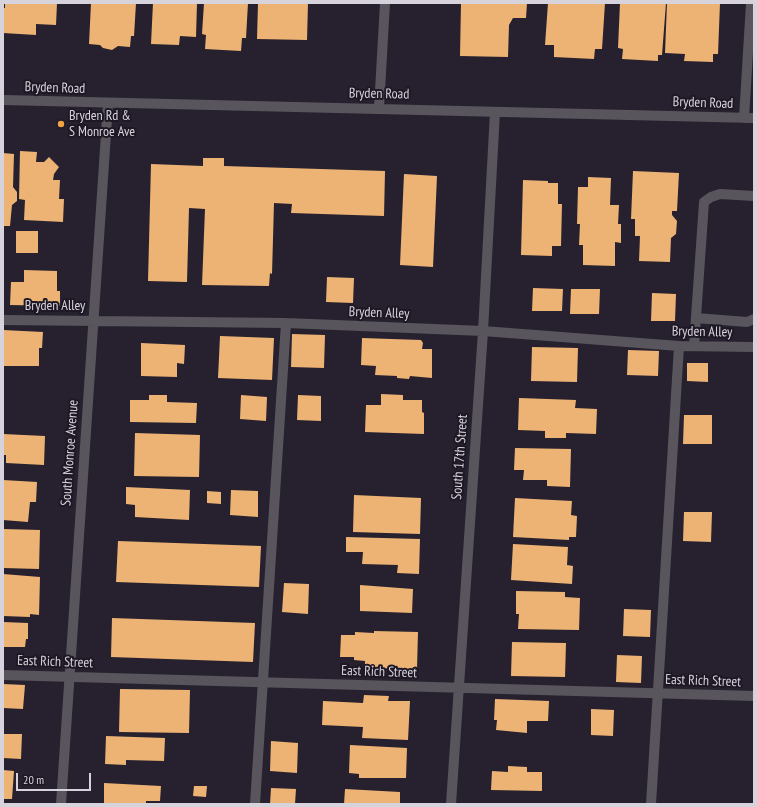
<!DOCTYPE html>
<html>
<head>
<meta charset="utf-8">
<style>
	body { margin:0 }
	#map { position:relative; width:757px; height:807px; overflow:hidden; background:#27212f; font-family:"PT Sans Narrow",sans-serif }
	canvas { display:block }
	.frame { position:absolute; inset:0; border:4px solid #d6d3dc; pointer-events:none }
	.scale { position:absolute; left:16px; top:773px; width:75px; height:18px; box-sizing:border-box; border:2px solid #d6d3dc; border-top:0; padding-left:5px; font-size:12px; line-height:14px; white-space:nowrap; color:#d6d3dc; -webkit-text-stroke:3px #1e1825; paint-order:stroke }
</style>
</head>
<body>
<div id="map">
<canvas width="757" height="807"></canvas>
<div class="frame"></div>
<div class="scale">20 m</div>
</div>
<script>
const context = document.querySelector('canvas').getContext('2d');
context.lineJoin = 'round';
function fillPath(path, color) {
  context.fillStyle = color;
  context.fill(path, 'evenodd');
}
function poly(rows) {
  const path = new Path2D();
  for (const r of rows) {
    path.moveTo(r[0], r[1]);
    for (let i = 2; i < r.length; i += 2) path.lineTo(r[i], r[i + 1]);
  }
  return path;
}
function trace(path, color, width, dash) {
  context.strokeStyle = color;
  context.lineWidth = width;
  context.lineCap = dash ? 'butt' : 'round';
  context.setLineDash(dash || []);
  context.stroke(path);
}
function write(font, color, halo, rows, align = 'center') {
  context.font = font + ' "PT Sans Narrow",sans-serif';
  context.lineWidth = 4;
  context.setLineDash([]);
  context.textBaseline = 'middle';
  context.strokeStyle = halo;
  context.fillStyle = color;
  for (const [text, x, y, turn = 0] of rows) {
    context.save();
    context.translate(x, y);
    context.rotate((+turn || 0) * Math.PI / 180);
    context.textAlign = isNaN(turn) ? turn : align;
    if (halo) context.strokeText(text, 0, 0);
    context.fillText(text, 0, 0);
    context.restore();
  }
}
fillPath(poly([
	[5,3,57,3,56,25,36,24,36,35,3,33,3,8,5,8],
	[91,3,136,3,134,36,131,36,130,47,118,46,112,50,103,48,100,45,89,44],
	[153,3,197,3,196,37,180,36,179,45,151,44],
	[204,3,248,3,246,38,242,38,241,51,205,49,206,35,202,34],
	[258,3,308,3,307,40,257,39],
	[461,3,527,3,526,18,513,18,509,25,508,57,460,56],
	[548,3,605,3,602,49,595,49,594,59,554,57,554,45,545,45],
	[620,3,666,3,662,55,658,55,658,61,622,59,623,49,618,48],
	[667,3,720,3,718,54,713,54,713,62,684,61,685,54,665,53],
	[20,151,37,152,36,162,44,162,49,157,59,167,54,174,53,180,60,180,59,199,64,199,63,222,24,220,25,200,19,199],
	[3,153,14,154,13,187,17,192,17,201,12,205,10,226,3,226],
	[203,158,224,158,224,166,385,171,384,216,291,213,292,204,274,203,272,274,270,273,269,286,202,285,205,209,189,208,187,282,148,281,151,164,203,166],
	[633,171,679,173,677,211,672,211,672,215,677,221,676,234,671,238,670,262,639,261,640,236,635,236,635,219,631,219],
	[404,174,437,176,433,267,400,265],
	[588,177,611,178,610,205,619,205,618,224,621,224,621,243,615,242,615,266,583,265,583,245,579,245,580,224,577,224,578,187,588,187],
	[523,180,548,181,548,183,558,183,558,204,562,204,561,246,552,246,552,256,521,255],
	[16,231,38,231,38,253,16,253],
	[24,270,57,271,57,291,60,291,60,306,10,305,11,282,24,282],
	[327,277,354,278,353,303,326,302],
	[533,288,563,289,562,311,532,311],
	[571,289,600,289,599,314,570,314],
	[652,293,676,294,675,321,651,321],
	[3,330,43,332,42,348,39,348,39,366,4,366],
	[292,334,325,335,324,368,291,367],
	[220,336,274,338,272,380,218,378],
	[362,338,421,340,423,343,422,349,432,349,432,378,410,376,409,379,397,378,397,376,375,375,376,366,361,365],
	[141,343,185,345,184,364,177,363,177,377,141,376],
	[532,347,578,348,577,382,531,381],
	[628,350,659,351,658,376,627,375],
	[687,363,708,363,708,382,687,381],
	[381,394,403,395,403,400,422,400,422,412,424,413,424,434,365,432,366,405,381,405],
	[149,395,167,395,167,402,197,403,196,423,130,422,130,400,149,400],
	[241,395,267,397,266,421,240,419],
	[298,395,321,396,321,421,297,420],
	[519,398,576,400,575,408,597,409,596,434,566,433,566,438,545,438,545,431,518,430],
	[684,415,712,415,712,444,683,444],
	[135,433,200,435,199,477,134,476],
	[3,434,45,436,44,465,6,463,6,455,3,455],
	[515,448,571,449,570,487,547,486,547,480,523,480,524,470,514,470],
	[3,480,37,482,36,502,30,502,28,522,3,520],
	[126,487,190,490,189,520,135,517,135,505,126,504],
	[231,490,258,491,258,517,230,515],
	[207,491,221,492,221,504,207,503],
	[354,495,421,498,420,534,353,532],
	[515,498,572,501,571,515,577,516,576,537,569,537,569,540,513,537],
	[684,512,712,512,711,542,683,541],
	[3,529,40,530,39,569,3,568],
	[346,537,420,539,419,574,397,573,398,565,362,564,363,552,346,552],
	[118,541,261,546,259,587,116,582],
	[513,544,568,547,567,565,573,566,572,584,511,580],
	[3,574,40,577,39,615,30,614,30,617,3,616],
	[284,583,309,584,308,614,282,612],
	[360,585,413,589,412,613,360,611],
	[516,591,565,592,565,597,580,598,579,630,518,629,519,614,516,614],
	[624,609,651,610,650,637,623,636],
	[112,618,255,623,253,662,111,657],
	[3,622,28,623,28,639,26,639,25,647,3,647],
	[374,631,418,632,417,669,365,668,365,661,354,660,354,657,340,657,341,635,355,635,355,632,374,633],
	[512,642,566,643,565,677,511,676],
	[617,655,642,656,641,683,616,682],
	[3,684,25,685,23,709,3,708],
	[120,689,190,690,189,733,119,732],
	[364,695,389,696,388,701,410,701,408,740,362,738,363,727,322,725,323,701,363,703],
	[495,699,549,701,548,721,527,721,527,733,496,730,497,720,494,720],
	[591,709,614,710,613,736,591,735],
	[3,734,22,734,21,759,3,758],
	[106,736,165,738,164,761,126,760,126,765,105,764],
	[271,741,298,743,297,773,270,771],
	[350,745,407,748,406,778,359,778,359,774,349,773],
	[508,766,527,767,527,772,542,772,542,791,491,790,492,771,508,772],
	[3,770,14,771,12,799,3,799],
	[104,783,161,786,160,801,146,801,146,804,104,804],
	[194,786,207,786,206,797,193,796],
	[271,788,296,789,295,804,270,804],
	[345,789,400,792,400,804,344,804]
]), '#edb374');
trace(poly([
	[3,100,754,118],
	[379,108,385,3],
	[744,118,751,3],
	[696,318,747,322,754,319],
	[3,320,286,323,483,331,679,346,754,347],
	[694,346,704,202,711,197,720,194,754,196],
	[3,675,754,696],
	[61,804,108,104],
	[255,804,286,323],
	[451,804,483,331,495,112],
	[651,804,679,346]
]), '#58555c', 10);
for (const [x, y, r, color] of [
	[61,124,4,"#f3a442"]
]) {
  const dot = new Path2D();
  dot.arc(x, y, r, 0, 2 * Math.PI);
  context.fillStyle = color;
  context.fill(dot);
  trace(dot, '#1e1825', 1.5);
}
write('14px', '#d6d3dc', '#1e1825', [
	["Bryden Road",55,88,2],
	["Bryden Road",379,94,1],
	["Bryden Road",703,103,2],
	["Bryden Alley",55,306],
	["Bryden Alley",379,313,2],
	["Bryden Alley",702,332,1],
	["South Monroe Avenue",70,453,-86],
	["South 17th Street",460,457,-86],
	["East Rich Street",55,662,2],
	["East Rich Street",379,672,2],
	["East Rich Street",703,681,2]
]);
write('14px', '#d6d3dc', '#1e1825', [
	["Bryden Rd &",69,116],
	["S Monroe Ave",69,132]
], 'left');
</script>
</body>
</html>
